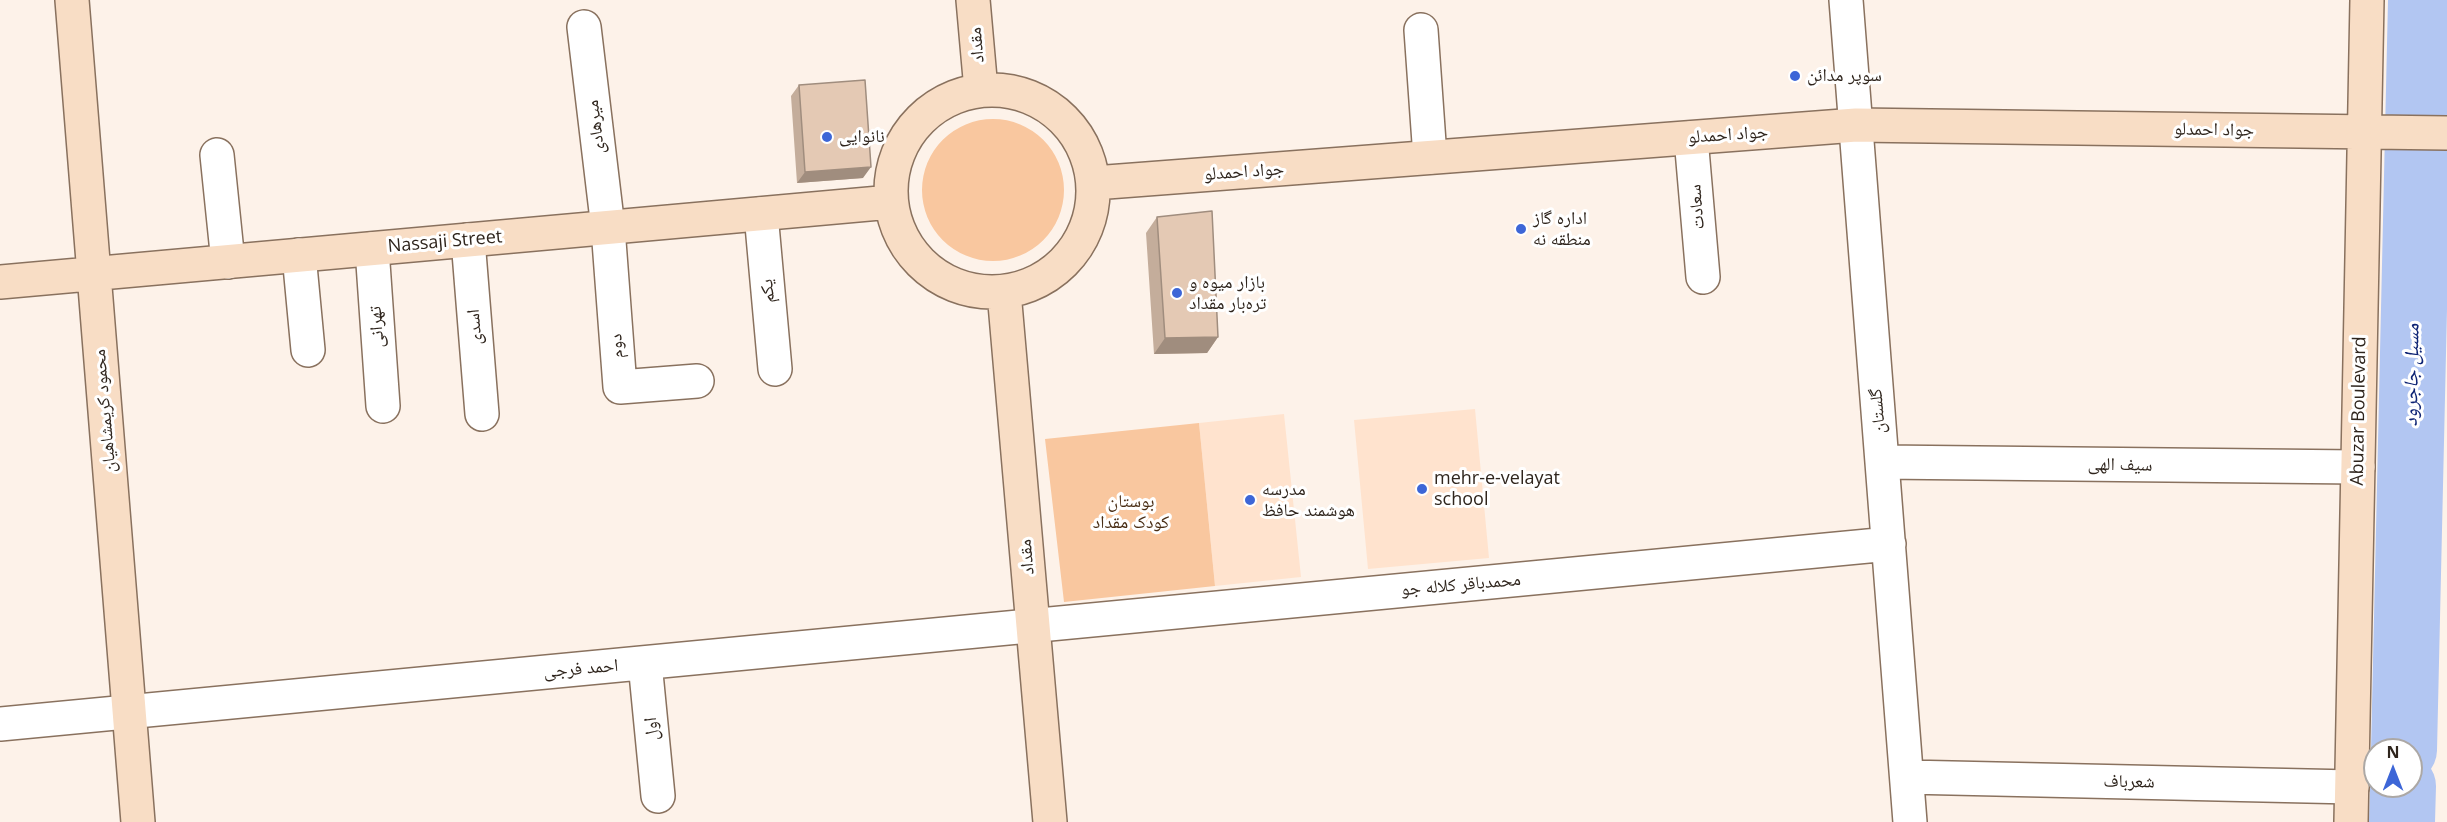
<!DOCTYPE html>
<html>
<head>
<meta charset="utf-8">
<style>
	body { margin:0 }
	#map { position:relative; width:2447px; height:822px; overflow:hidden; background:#fdf2e9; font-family:"Open Sans",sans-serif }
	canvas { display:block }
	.north { position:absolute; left:2363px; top:738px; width:60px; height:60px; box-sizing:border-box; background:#fff; border:2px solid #aca8a5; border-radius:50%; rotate:0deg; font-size:16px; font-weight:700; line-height:24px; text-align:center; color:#2f251d }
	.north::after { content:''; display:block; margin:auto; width:21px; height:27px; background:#3d66d7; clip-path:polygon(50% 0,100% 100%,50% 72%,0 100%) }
</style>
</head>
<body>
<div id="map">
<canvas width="2447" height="822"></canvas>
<div class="north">N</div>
</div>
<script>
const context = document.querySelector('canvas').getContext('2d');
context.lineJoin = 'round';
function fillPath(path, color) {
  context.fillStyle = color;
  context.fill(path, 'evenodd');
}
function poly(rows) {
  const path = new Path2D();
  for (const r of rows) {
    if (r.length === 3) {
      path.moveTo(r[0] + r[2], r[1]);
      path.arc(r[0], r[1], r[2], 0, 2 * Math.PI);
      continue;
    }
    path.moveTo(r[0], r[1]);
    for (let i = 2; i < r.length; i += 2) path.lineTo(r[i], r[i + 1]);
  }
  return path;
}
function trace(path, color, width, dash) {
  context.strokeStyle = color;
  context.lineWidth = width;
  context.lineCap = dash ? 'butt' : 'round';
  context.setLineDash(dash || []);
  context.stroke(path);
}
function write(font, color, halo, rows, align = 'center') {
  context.font = font + ' "Open Sans","Noto Naskh Arabic",sans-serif';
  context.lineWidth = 6;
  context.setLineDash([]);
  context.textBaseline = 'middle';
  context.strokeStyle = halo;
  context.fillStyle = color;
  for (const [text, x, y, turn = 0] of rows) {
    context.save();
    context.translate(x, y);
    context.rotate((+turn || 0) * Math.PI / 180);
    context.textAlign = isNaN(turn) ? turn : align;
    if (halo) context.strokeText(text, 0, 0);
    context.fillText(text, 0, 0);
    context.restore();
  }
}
fillPath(poly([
	[1475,409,1489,558,1368,569,1354,420],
	[1284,414,1301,577,1215,586,1199,423]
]), '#ffe3ce');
fillPath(poly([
	[993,190,71],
	[1199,423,1215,586,1064,602,1045,439]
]), '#f9c79f');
trace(poly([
	[2404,750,2421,0],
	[2402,822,2403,786]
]), '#b2c6f2', 66);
const street = poly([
	[1846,0,1910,822],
	[584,27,608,228,620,387,697,381],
	[1421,30,1430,157],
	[1691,138,1703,277],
	[217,155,228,262],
	[761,214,775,369],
	[468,240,482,414],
	[372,249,383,406],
	[299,255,308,350],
	[1882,462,2358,467],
	[645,663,658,796],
	[0,724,1889,544],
	[1907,777,2352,787]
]);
const secondary = poly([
	[72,0,138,822],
	[973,0,981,90],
	[992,191,101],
	[1094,183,1856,125,2447,133],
	[0,282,891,202],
	[1004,292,1050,822],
	[2351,822,2367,0]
]);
trace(street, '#89715e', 36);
trace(secondary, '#89715e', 36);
trace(street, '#fff', 33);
trace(secondary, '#f8ddc5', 33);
fillPath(poly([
	[799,85,863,178,797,183,791,96],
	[1157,217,1218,337,1207,353,1154,354,1146,233]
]), '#c4ad9b');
fillPath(poly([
	[871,167,863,178,797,183,805,172],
	[1218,337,1207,353,1154,354,1165,338]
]), '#a08d7e');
const building = poly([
	[865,80,871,167,805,172,799,85,865,80],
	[1212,211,1218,337,1165,338,1157,217,1212,211]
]);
fillPath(building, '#e4c9b4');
trace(building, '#a08d7e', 1.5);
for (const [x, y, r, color] of [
	[1795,76,6,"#3d66d7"],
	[827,137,6,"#3d66d7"],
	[1521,229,6,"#3d66d7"],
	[1177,293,6,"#3d66d7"],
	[1422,489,6,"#3d66d7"],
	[1250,500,6,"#3d66d7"]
]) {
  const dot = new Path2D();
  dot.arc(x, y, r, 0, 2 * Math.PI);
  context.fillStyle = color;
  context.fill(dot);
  trace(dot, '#fff', 2);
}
write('18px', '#2f251d', '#fff', [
	["مقداد",977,45,-95],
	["میرهادی",596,127,-97],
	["جواد احمدلو",2214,130,1],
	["جواد احمدلو",1728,135,-4],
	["جواد احمدلو",1244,172,-4],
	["سعادت",1697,207,-95],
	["Nassaji Street",445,242,-5],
	["یکم",768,291,-95],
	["تهرانی",377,327,-94],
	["اسدی",475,327,-95],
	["دوم",617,346,-94],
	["محمود کریمشاهیان",105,411,-95],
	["گلستان",1878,411,-95],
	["Abuzar Boulevard",2359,411,-89],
	["سیف الهی",2120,465,1],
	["مقداد",1027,557,-95],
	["محمدباقر کلاله جو",1461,585,-5],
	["احمد فرجی",581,669,-5],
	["اول",652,729,-96],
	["شعرباف",2129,782,1]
]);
write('18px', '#2f251d', '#fff', [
	["سوپر مدائن",1807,76],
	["نانوایی",839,137],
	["اداره گاز",1533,219],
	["منطقه نه",1533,240],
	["بازار میوه و",1189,283],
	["تره‌بار مقداد",1189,304],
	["mehr-e-velayat",1434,479],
	["school",1434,500],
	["مدرسه",1262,490],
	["هوشمند حافظ",1262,511]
], 'left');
write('18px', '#492d14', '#fff', [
	["بوستان",1131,502],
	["کودک مقداد",1131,523]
]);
write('italic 20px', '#0d2374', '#fff', [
	["مسیل جاجرود",2412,375,-89]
]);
</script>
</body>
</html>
